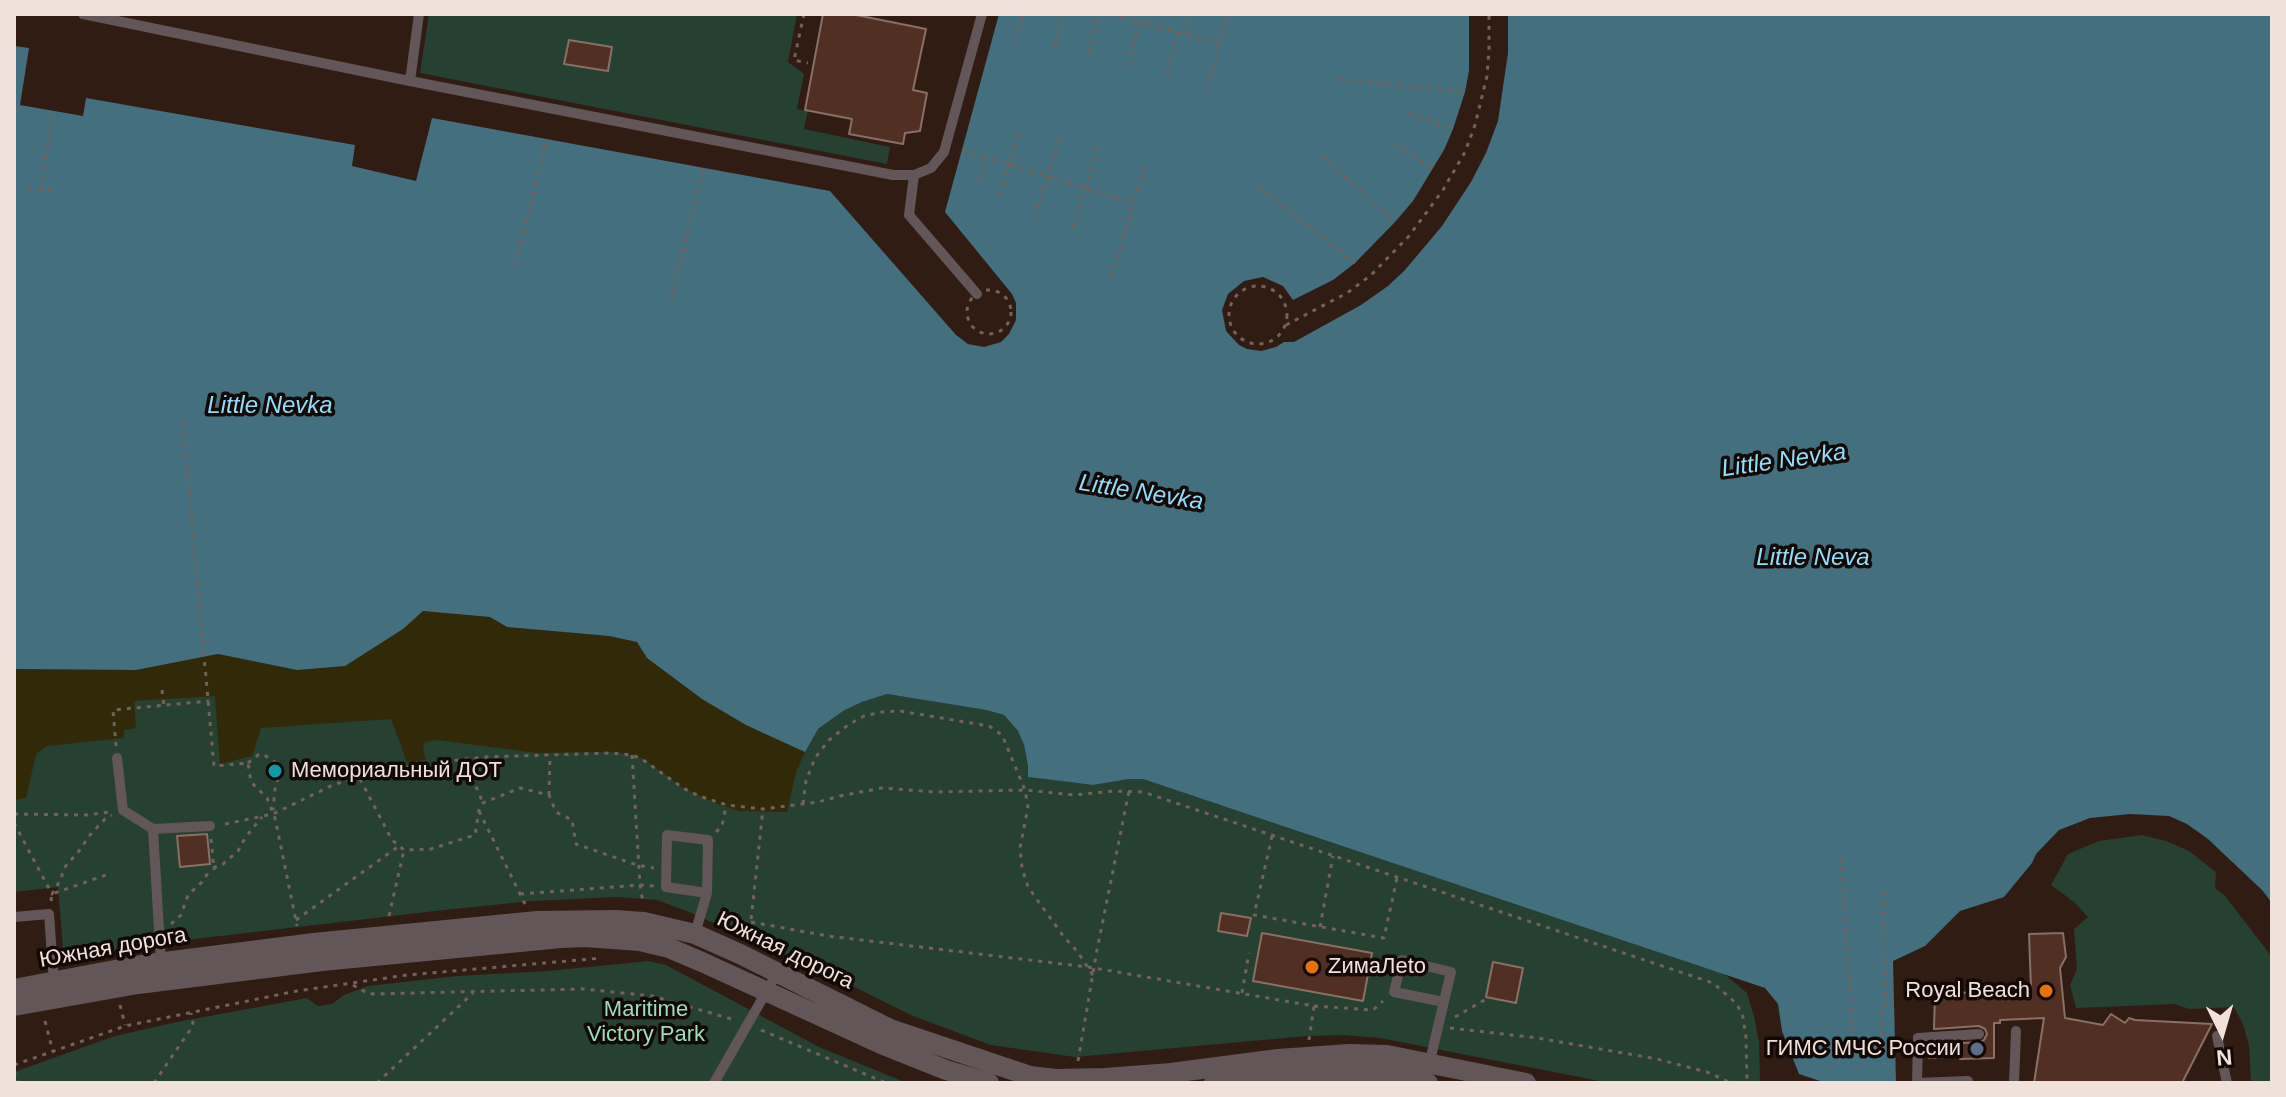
<!DOCTYPE html>
<html>
<head>
<meta charset="utf-8">
<style>
	body { margin:0 }
	#map { position:relative; width:2286px; height:1097px; overflow:hidden; background:#311c14; font-family:Arial,sans-serif }
	canvas { display:block }
	.frame { position:absolute; inset:0; border:16px solid #f0e1db; pointer-events:none }
	.north { position:absolute; left:2182px; top:993px; width:80px; height:80px; -webkit-text-stroke:6px #120906; paint-order:stroke; rotate:175deg; font-size:22px; font-weight:700; line-height:32px; text-align:center; color:#f0e1db }
	.north::after { content:''; display:block; margin:auto; width:28px; height:36px; background:#f0e1db; clip-path:polygon(50% 0,100% 100%,50% 72%,0 100%) }
</style>
</head>
<body>
<div id="map">
<canvas width="2286" height="1097"></canvas>
<div class="frame"></div>
<div class="north">N</div>
</div>
<script>
const context = document.querySelector('canvas').getContext('2d');
context.lineJoin = 'round';
function fillPath(path, color) {
  context.fillStyle = color;
  context.fill(path, 'evenodd');
}
function poly(rows) {
  const path = new Path2D();
  for (const r of rows) {
    if (r.length === 3) {
      path.moveTo(r[0] + r[2], r[1]);
      path.arc(r[0], r[1], r[2], 0, 2 * Math.PI);
      continue;
    }
    path.moveTo(r[0], r[1]);
    for (let i = 2; i < r.length; i += 2) path.lineTo(r[i], r[i + 1]);
  }
  return path;
}
function trace(path, color, width, dash) {
  context.strokeStyle = color;
  context.lineWidth = width;
  context.lineCap = dash ? 'butt' : 'round';
  context.setLineDash(dash || []);
  context.stroke(path);
}
function write(font, color, halo, rows, align = 'center') {
  context.font = font + ' Arial,sans-serif';
  context.lineWidth = 7;
  context.setLineDash([]);
  context.textBaseline = 'middle';
  context.strokeStyle = halo;
  context.fillStyle = color;
  for (const [text, x, y, turn = 0] of rows) {
    context.save();
    context.translate(x, y);
    context.rotate((+turn || 0) * Math.PI / 180);
    context.textAlign = isNaN(turn) ? turn : align;
    if (halo) context.strokeText(text, 0, 0);
    context.fillText(text, 0, 0);
    context.restore();
  }
}
fillPath(poly([
	[429,14,797,14,788,62,804,74,797,109,808,111,804,129,890,147,887,164,420,73],
	[14,669,702,699,746,725,818,729,843,711,862,702,887,694,986,710,1004,715,1018,731,1024,745,1028,766,1028,777,1093,785,1129,779,1143,779,1722,972,1747,993,1754,1016,1759,1042,1760,1082,1610,1083,1380,1038,1343,1035,1307,1036,1075,1057,991,1045,913,1016,826,973,689,912,657,900,616,897,532,901,444,910,160,943,64,960,58,887,14,892],
	[2142,835,2166,841,2189,851,2216,872,2215,888,2225,896,2272,957,2272,1083,2251,1083,2249,1045,2243,1024,2234,1007,2189,1009,2175,1004,2076,1008,2070,985,2077,969,2074,929,2088,917,2074,902,2051,885,2068,854,2099,841],
	[649,961,666,965,819,1047,907,1083,14,1083,14,1072,115,1036,177,1022,307,998,318,1006,332,1004,344,995,368,986,457,976,547,971]
]), '#264032');
fillPath(poly([
	[423,611,490,617,507,627,609,636,637,642,647,658,702,699,746,725,805,752,796,772,787,812,739,811,715,803,683,788,642,758,627,754,611,752,537,753,437,740,425,742,423,749,426,760,407,762,391,719,261,728,252,756,220,764,215,696,134,701,136,728,124,730,124,738,47,746,36,754,26,798,14,800,14,669,136,670,218,654,297,670,403,629]
]), '#312908');
fillPath(poly([
	[999,14,1469,14,1469,71,1465,92,1453,129,1444,150,1413,201,1395,222,1355,263,1333,280,1293,300,1283,286,1263,277,1244,281,1228,294,1222,310,1226,331,1239,345,1247,349,1261,351,1276,347,1284,342,1294,342,1361,305,1388,286,1405,270,1442,226,1471,182,1486,153,1498,121,1508,53,1508,14,2272,14,2272,903,2263,891,2208,839,2187,824,2169,816,2130,814,2090,818,2059,830,2036,854,2032,863,2004,897,1960,911,1925,946,1893,961,1896,1083,1826,1083,1799,1074,1782,1031,1778,1004,1765,988,1143,779,1129,779,1093,785,1028,777,1028,766,1024,745,1018,731,1004,715,986,710,887,694,862,702,843,711,818,729,805,752,746,725,702,699,647,658,637,642,609,636,507,627,490,617,423,611,403,629,345,666,297,670,218,654,136,670,14,669,14,46,29,48,20,105,83,116,86,98,355,145,352,166,416,181,432,118,830,191,956,335,968,344,984,347,1001,342,1009,334,1016,320,1016,303,1012,294,945,212]
]), '#436f7f');
const building = poly([
	[823,14,851,14,926,29,913,90,927,93,920,131,905,133,903,144,849,134,852,119,805,110,823,14],
	[569,40,612,47,608,71,564,64,569,40],
	[207,834,210,864,180,867,177,836,207,834],
	[1221,913,1251,918,1247,936,1218,931,1221,913],
	[1262,933,1372,953,1363,1001,1253,981,1262,933],
	[2063,933,2066,957,2060,968,2065,1018,2103,1025,2111,1014,2125,1023,2129,1018,2135,1020,2212,1024,2182,1083,2034,1083,2044,1018,2000,1020,2000,1023,1994,1023,1994,1058,1960,1059,1960,1056,1929,1058,1928,1045,1980,1042,1984,1040,1987,1034,1985,1029,1979,1026,1934,1029,1935,992,1987,993,1986,987,2000,987,2000,990,2031,988,2029,934,2063,933],
	[1493,962,1523,968,1516,1003,1486,997,1493,962]
]);
fillPath(building, '#512f22');
trace(building, '#896f65', 2);
trace(poly([
	[804,14,794,60,808,63],
	[1110,14,1220,43],
	[1146,23,1148,14],
	[1186,34,1191,14],
	[1016,39,1023,14],
	[1055,47,1063,14],
	[1089,53,1099,14],
	[1128,65,1139,22],
	[1167,74,1178,32],
	[1338,79,1465,92],
	[1208,88,1227,14],
	[1408,112,1453,129],
	[1395,144,1433,168],
	[963,150,1134,203],
	[1322,156,1395,222],
	[980,180,987,157],
	[1259,187,1355,263],
	[28,188,52,190],
	[41,189,53,111],
	[1000,195,1020,128],
	[1034,218,1060,137],
	[1073,228,1100,141],
	[516,263,547,139],
	[1111,277,1145,166],
	[1258,315,29],
	[989,312,22],
	[671,300,703,169],
	[1286,325,1347,293,1371,275,1409,236,1443,190,1465,152,1475,125,1487,76,1489,50,1489,14],
	[183,423,214,766,248,763,251,782,267,798,275,818,297,926],
	[162,690,164,706],
	[116,746,113,710,209,701],
	[632,755,640,885,654,886],
	[464,759,483,803],
	[248,763,258,755,263,754,278,764,279,774,275,789,273,810],
	[360,779,392,840,404,850,431,849,475,835,479,810,483,803,520,788,549,795,556,812,572,820,576,844,637,865,654,868],
	[549,795,550,755],
	[803,804,806,781,815,758,829,740,848,725,864,716,882,712,900,711,989,726,1002,735,1025,790,1028,807,1020,848,1022,868,1028,887,1064,937,1077,951,1094,977],
	[479,811,525,904],
	[14,814,87,815,110,812],
	[14,823,52,894,61,879,64,868,79,851,90,835,105,819,112,815],
	[225,824,273,814,335,784,417,765,484,757,611,753,632,755,642,759,683,788,699,796,727,805,763,809,818,802,840,796,882,788,934,792,1025,790,1074,795,1114,791,1143,792,1713,983,1737,1004,1743,1017,1746,1037,1747,1083],
	[716,832,722,826,726,806],
	[1272,836,1254,915,1384,938,1397,878],
	[211,839,214,870],
	[1841,858,1854,1047,1896,1048],
	[213,868,223,864,238,851,245,838,262,817],
	[1883,892,1886,1006],
	[520,894,640,885,643,903],
	[51,901,52,894,106,875],
	[389,916,404,850],
	[296,920,399,846],
	[751,922,828,936,1088,967,1314,1006,1309,1040],
	[171,924,181,915,188,895,202,882,210,870],
	[1320,927,1333,856],
	[749,939,763,809],
	[353,985,369,994,584,989,652,996,735,1020],
	[1242,993,1249,953],
	[120,1005,125,1025],
	[1314,1006,1373,1010,1383,1001],
	[1881,1012,1882,1048],
	[1455,1017,1486,999],
	[45,1021,53,1052],
	[1450,1028,1538,1038,1657,1059,1707,1072,1731,1083],
	[761,1030,886,1083],
	[1078,1061,1097,950,1129,791],
	[14,1065,125,1026,297,991,407,975,602,958],
	[14,1071,18,1083],
	[154,1083,190,1030,193,1023,191,1013],
	[377,1083,473,993]
]), '#74625a', 3, [4, 6]);
trace(poly([
	[83,14,410,81],
	[419,14,410,81,893,175,914,175,931,168,944,152,982,14],
	[914,175,909,215,977,294],
	[117,758,123,810,153,829,210,826],
	[153,829,161,963],
	[14,917,49,914,54,984],
	[694,937,707,893,708,840,667,835,666,887,707,893],
	[2217,1036,2227,1083],
	[1429,1065,1438,1027,1451,972,1402,960,1394,992,1444,1002],
	[714,1083,777,973],
	[1968,1083,1968,1081,1917,1083,1918,1038,1979,1034],
	[2014,1083,2016,1031]
]), '#625658', 10);
trace(poly([
	[14,989,141,965,314,943,537,921,615,920,644,922,695,934,740,954,890,1029,1030,1076,1056,1079,1105,1078,1171,1073,1278,1059,1349,1054,1387,1055,1526,1083],
	[14,1006,138,984,322,961,561,938,585,937,640,941,669,948,702,962,881,1044,946,1070,989,1083],
	[1214,1083,1279,1075,1356,1073,1386,1075,1428,1083]
]), '#625658', 20);
for (const [x, y, r, color] of [
	[275,771,8,"#0f9aa8"],
	[1312,967,8,"#e8710a"],
	[2046,991,8,"#e8710a"],
	[1977,1049,8,"#5c6f8a"]
]) {
  const dot = new Path2D();
  dot.arc(x, y, r, 0, 2 * Math.PI);
  context.fillStyle = color;
  context.fill(dot);
  trace(dot, '#120906', 3);
}
write('22px', '#f0e1db', '#120906', [
	["Мемориальный ДОТ",291,771],
	["ZимаЛеtо",1328,967],
	["Royal Beach",2030,991,"right"],
	["ГИМС МЧС России",1961,1049,"right"]
], 'left');
write('22px', '#f0e1db', '#120906', [
	["Южная дорога",113,948,-10],
	["Южная дорога",785,951,26]
]);
write('22px', '#9bdeb9', '#120906', [
	["Maritime",646,1010],
	["Victory Park",646,1035]
]);
write('italic 24px', '#91ddf9', '#120906', [
	["Little Nevka",270,406],
	["Little Nevka",1784,461,-8],
	["Little Nevka",1141,493,9],
	["Little Neva",1813,558]
]);
</script>
</body>
</html>
